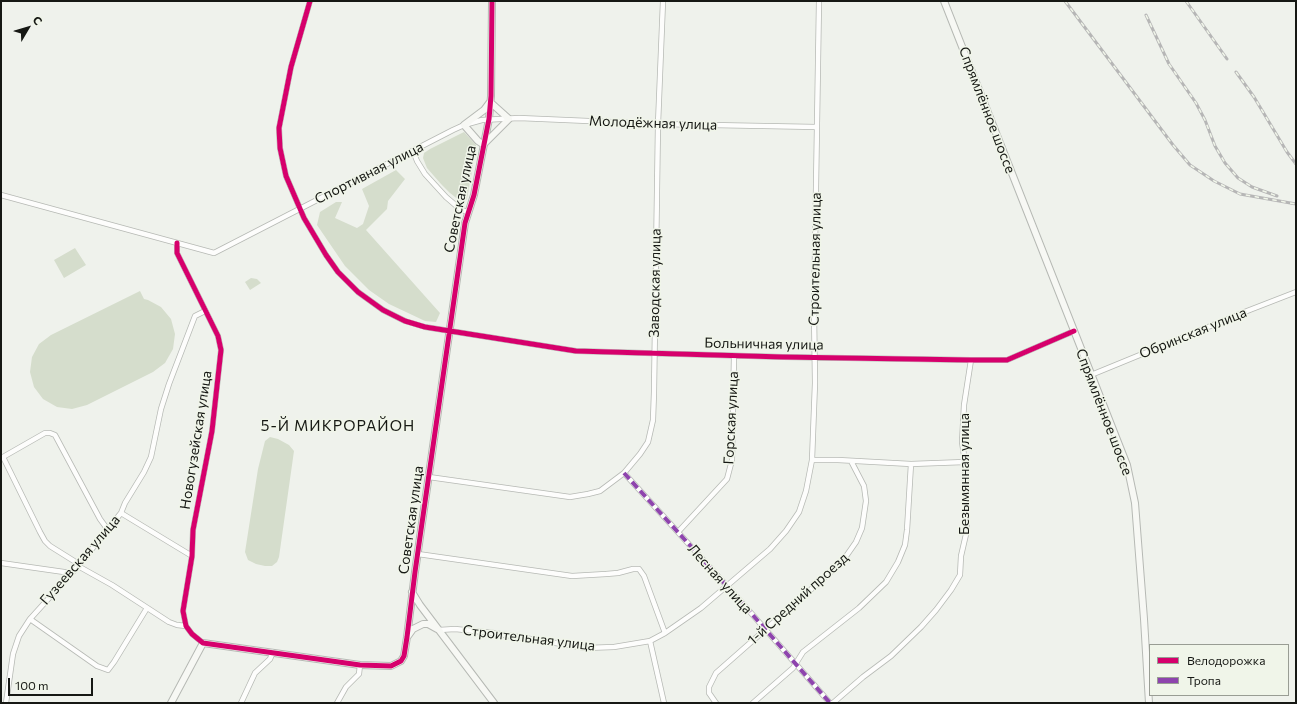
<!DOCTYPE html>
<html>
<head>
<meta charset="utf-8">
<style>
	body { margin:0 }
	#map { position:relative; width:1297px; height:704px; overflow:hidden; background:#eff2ec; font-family:Commissioner,sans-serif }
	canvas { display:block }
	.frame { position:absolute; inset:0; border:2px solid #161814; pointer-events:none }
	.legend { position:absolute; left:1149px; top:644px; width:140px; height:52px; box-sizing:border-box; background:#f0f5e9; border:1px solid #999d94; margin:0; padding:5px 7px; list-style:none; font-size:12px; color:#161814 }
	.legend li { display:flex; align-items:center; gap:8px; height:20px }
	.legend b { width:20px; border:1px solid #999d94 }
	.north { position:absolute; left:8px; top:8px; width:40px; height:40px; -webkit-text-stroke:3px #f0f5e9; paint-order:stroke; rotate:52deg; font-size:11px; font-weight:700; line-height:16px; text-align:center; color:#161814 }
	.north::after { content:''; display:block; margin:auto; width:14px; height:18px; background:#161814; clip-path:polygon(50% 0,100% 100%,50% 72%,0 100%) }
	.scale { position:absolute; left:8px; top:678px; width:85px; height:18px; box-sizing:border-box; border:2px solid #161814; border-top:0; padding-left:5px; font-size:12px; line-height:14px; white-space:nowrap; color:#161814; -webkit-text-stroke:3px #f0f5e9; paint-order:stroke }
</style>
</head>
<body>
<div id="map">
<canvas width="1297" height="704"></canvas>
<div class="frame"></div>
<ul class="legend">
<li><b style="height:5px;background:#d6006c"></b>Велодорожка</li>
<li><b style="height:5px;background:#8e44ad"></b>Тропа</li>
</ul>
<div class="north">С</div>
<div class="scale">100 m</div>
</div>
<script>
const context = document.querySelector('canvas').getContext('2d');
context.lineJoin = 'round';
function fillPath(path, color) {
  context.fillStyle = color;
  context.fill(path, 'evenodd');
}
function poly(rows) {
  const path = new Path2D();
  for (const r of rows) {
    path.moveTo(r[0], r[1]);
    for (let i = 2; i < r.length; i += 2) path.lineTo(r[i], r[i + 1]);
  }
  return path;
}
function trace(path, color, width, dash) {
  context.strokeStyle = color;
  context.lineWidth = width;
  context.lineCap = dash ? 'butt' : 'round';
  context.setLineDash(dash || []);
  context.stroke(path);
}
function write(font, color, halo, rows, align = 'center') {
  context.font = font + ' Commissioner,sans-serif';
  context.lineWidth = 3;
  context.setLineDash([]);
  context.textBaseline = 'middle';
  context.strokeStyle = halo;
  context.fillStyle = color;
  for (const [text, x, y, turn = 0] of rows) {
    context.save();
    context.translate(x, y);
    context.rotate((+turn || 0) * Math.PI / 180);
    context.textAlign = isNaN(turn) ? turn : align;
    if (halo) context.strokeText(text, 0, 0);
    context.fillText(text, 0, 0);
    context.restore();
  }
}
fillPath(poly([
	[464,132,476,145,476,149,467,199,464,202,460,201,450,193,441,184,427,168,423,158,424,153,430,149],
	[396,170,405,179,388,201,387,209,366,230,440,313,436,322,425,321,389,304,369,290,345,266,317,225,320,212,336,202,342,202,335,218,357,228,363,224,369,206,362,189],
	[75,248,86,265,64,278,54,260],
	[251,278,257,279,261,283,250,290,245,282],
	[140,291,144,299,148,300,161,307,171,319,175,334,173,349,165,363,153,372,87,405,72,409,57,407,43,399,34,387,30,372,32,357,39,344,51,335],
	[270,437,278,439,289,445,294,451,279,557,277,562,272,566,265,566,256,564,248,560,245,552,258,469,265,441]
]), '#d5ddcc');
const street = poly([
	[310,1,291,67,279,128,280,148,286,176,304,218,326,255,338,272,358,292,383,310,405,321,425,327,576,351,783,357,971,360,1007,360,1074,331],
	[413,151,417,161,425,174,446,197,460,209,467,212],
	[1,195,214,253,453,130,464,125,482,120,519,118,658,124,817,127],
	[177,243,177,253,218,336,221,350,212,431,193,530,192,556,183,611,186,626,192,634,203,643],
	[1091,375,1247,311,1296,292],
	[812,460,838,460,911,464,965,462],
	[624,473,737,597,830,703],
	[429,477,570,497,588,494,600,491,624,473,640,454,648,442,653,420,654,392,658,124,663,1],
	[121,513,192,556],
	[108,530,100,519,55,435,50,433,45,433,3,457,40,532,45,541,50,546,74,561,78,566,112,585,169,622,177,625,186,626],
	[678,532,727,479,732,460,734,356],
	[418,554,572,576,606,574,618,573,633,569,639,569,644,576,665,633],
	[1,563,71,573],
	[30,619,97,666,108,670,114,662,147,608],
	[439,630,455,629,494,633,586,648,614,647,650,641,665,633,701,608,770,549,786,531,799,512,806,491,812,460,815,383,814,311,819,1],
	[650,641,664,703],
	[6,703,13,654,19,636,30,619,78,566,121,513,125,503,144,472,151,457,161,409,169,384,195,316,205,311],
	[241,703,255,673,270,659,273,652],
	[337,703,346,687,359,674,360,665],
	[716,703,709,693,709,687,716,673,842,562,856,542,862,528,866,501,864,486,851,461],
	[753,703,793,668,803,652,859,608,886,582,898,562,905,545,907,530,911,464],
	[833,703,863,677,891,656,921,627,936,610,951,590,960,575,961,556,967,530,965,462,962,442,964,405,971,360]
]);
const secondary = poly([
	[944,1,1127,465,1135,503,1144,619,1149,703],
	[484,144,509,119,490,102],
	[484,145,478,141,464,125,484,110,490,102],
	[412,592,420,605,494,703],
	[408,636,413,629,423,624,428,624,437,629],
	[171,703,203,643,360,665,391,666,401,661,404,656,407,637,415,572,465,223,474,195,489,119,491,96,492,1]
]);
trace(street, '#b6b9b4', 6);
trace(secondary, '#b6b9b4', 8);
trace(street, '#fdfdfc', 4.5);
trace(secondary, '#f7f8f4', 6);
const rail = poly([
	[1065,1,1173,145,1190,165,1214,181,1240,194,1296,204],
	[1186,1,1227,59],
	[1146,15,1169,64,1196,103,1205,120,1215,146,1225,163,1238,178,1252,187,1277,196],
	[1236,72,1254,97,1287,152,1296,164]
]);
trace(rail, '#b6b6b6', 3);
trace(rail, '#f0f5e9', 1.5, [4.5]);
trace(poly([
	[624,473,737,597,830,703]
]), '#8e44ad', 4, [8, 4]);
trace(poly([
	[310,1,291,67,279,128,280,148,286,176,304,218,326,255,338,272,358,292,383,310,405,321,425,327,576,351,783,357,971,360,1007,360,1074,331],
	[177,243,177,253,218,336,221,350,212,431,193,530,192,556,183,611,186,626,192,634,203,643,360,665,391,666,401,661,404,656,407,637,415,572,465,223,474,195,489,119,491,96,492,1]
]), '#d6006c', 5);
write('14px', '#161814', '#f0f5e9', [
	["Спрямлённое шоссе",987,110,69],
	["Молодёжная улица",653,123,2],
	["Спортивная улица",369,173,-27],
	["Советская улица",460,199,-78],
	["Строительная улица",815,259,-89],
	["Заводская улица",655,283,-89],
	["Обринская улица",1193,333,-22],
	["Больничная улица",764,344,1],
	["Спрямлённое шоссе",1104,412,69],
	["Горская улица",731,418,-87],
	["Новогузейская улица",196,440,-81],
	["Безымянная улица",964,474,-90],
	["Советская улица",411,520,-82],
	["Гузеевская улица",80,560,-49],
	["Лесная улица",720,579,48],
	["1-й Средний проезд",798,599,-42],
	["Строительная улица",529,638,7]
]);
context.letterSpacing = '1px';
write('15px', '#161814', '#f0f5e9', [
	["5-Й МИКРОРАЙОН",338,426]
]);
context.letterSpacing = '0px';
</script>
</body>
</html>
